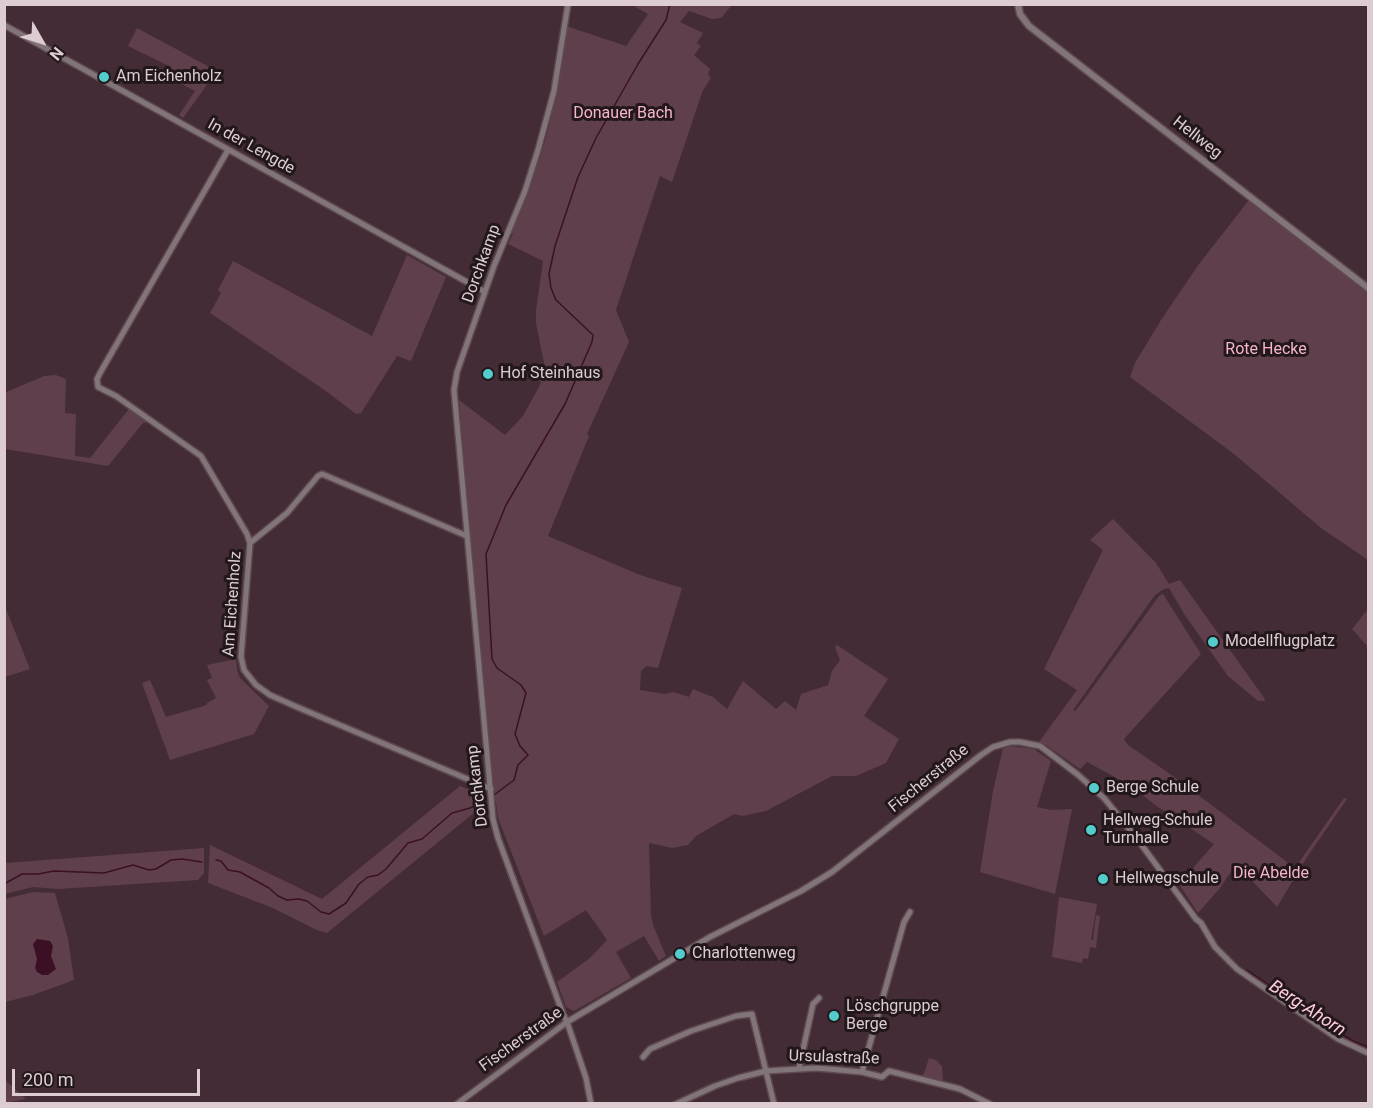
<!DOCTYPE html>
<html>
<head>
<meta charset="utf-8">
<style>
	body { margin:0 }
	#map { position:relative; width:1373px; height:1108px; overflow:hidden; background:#432c35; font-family:Roboto,sans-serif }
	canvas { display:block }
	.frame { position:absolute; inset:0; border:6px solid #ddcdd2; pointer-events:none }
	.north { position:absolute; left:12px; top:12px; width:60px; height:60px; -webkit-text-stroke:4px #22181c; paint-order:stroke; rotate:129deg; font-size:16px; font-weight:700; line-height:24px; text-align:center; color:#ddcdd2 }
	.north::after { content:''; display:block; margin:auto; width:21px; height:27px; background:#ddcdd2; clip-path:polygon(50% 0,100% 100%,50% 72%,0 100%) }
	.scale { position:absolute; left:12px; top:1069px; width:188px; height:27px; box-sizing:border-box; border:3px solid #ddcdd2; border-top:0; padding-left:8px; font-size:18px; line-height:21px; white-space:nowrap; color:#ddcdd2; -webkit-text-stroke:4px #22181c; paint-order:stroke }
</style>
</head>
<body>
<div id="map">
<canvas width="1373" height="1108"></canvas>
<div class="frame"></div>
<div class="north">N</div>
<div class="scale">200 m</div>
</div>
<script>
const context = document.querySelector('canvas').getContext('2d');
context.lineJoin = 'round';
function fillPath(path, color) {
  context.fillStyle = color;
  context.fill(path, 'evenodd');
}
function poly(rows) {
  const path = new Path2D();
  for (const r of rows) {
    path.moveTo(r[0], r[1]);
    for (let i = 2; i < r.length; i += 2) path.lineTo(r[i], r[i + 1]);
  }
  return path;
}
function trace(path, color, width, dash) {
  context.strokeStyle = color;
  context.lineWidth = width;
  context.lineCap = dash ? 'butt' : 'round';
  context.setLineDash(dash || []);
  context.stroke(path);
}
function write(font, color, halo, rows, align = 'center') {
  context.font = font + ' Roboto,sans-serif';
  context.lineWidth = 6;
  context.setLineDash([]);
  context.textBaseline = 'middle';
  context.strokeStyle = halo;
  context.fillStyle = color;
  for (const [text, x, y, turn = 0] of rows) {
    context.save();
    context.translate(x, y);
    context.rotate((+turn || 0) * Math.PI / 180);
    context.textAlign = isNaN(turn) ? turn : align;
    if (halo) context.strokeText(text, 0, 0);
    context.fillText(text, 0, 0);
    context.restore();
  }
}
fillPath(poly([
	[632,5,732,5,721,18,712,19,689,11,680,22,703,33,697,43,701,46,694,55,710,69,708,75,711,78,703,90,672,182,660,176,616,310,629,342,587,434,589,436,548,536,640,575,682,588,658,668,647,666,641,671,640,690,665,694,673,692,689,697,693,689,713,697,727,709,743,681,776,709,785,701,796,710,801,694,828,685,832,671,840,660,835,647,837,645,888,679,864,716,899,739,886,763,856,776,832,776,766,811,742,816,734,814,696,836,688,845,672,848,649,843,651,915,653,925,666,956,659,961,644,936,616,952,631,978,574,1011,566,1007,557,982,590,958,607,940,586,910,544,936,498,818,496,802,494,802,493,797,459,400,505,435,523,416,541,383,539,379,544,363,536,323,536,310,543,261,508,244,513,234,511,232,528,192,546,138,558,87,566,26,626,46,648,14],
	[137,28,217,71,183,118,179,115,195,91,164,75,169,66,128,46],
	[1249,200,1368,292,1368,560,1321,528,1234,454,1130,377,1135,363,1161,320,1199,264],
	[407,255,446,277,411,361,397,356,361,413,356,414,326,391,210,313,221,293,218,290,233,261,372,336],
	[56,375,66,379,65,413,76,414,75,456,90,458,129,409,149,422,143,423,108,466,5,449,4,393,44,376],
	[1113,519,1156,563,1169,584,1180,580,1265,699,1264,701,1258,701,1228,676,1184,614,1169,588,1164,589,1155,595,1073,710,1075,711,1083,701,1159,596,1163,594,1201,654,1124,739,1128,745,1173,776,1295,868,1344,798,1347,799,1307,857,1277,907,1236,864,1220,888,1198,913,1179,884,1214,844,1155,805,1133,787,1087,762,1080,769,1046,745,1039,742,1077,690,1044,669,1103,550,1090,540],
	[4,604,30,669,5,677,4,677],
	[1368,609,1368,647,1352,629],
	[236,659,237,670,240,678,269,706,254,734,170,760,142,683,150,680,166,717,207,705,207,703,216,698,207,680,212,678,207,665],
	[1010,746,1034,749,1051,761,1037,807,1051,810,1072,809,1055,894,980,872,993,791,1003,748],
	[460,786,482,795,486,803,327,933,317,930,273,908,208,883,210,845,322,899],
	[204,848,204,873,198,880,58,889,33,887,5,894,5,863],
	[33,892,55,893,68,938,74,980,33,995,5,1002,5,899],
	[1059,897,1097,904,1091,940,1093,940,1096,915,1100,916,1096,948,1090,947,1088,959,1083,958,1082,963,1052,957],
	[929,1058,936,1060,942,1066,943,1081,923,1076],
	[5,1080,26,1099,5,1103]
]), '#603f4c');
fillPath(poly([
	[37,939,50,941,53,946,51,956,56,969,48,975,42,975,37,972,35,968,37,959,33,944]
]), '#3c1024');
trace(poly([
	[494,795,514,780,518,765,528,755,520,746,515,734,526,693,521,685,497,668,492,659,486,554,506,505,565,404,592,342,593,335,556,300,551,288,549,274,555,246,578,177,596,138,638,64,666,20,670,4],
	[216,860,221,861,228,870,240,872,269,888,278,896,287,900,299,899,307,901,321,912,329,914,346,903,359,884,368,877,378,875,386,869,408,843,422,839,452,813,470,808,490,798],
	[4,884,22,874,38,874,54,871,104,873,133,865,149,870,156,869,171,860,182,859,202,862],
	[1247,970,1331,1027,1353,1041,1368,1047]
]), '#3c1024', 1.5);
const minor = poly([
	[568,4,554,91,538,150,525,191,494,266,457,372,454,390,493,819,498,838,563,1014,567,1022,586,1078,591,1104],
	[4,25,485,292],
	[228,150,100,373,97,379,98,387,116,396,201,456,247,534,250,543,241,657,244,670,256,685,270,695,297,707,491,789],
	[250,543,287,513,318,476,322,474,467,536],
	[643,1057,650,1049,691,1031,736,1016,752,1014,774,1104],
	[799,1068,813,1004,819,998],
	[862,1072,904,922,910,912],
	[457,1104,567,1022,710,937,801,891,832,872,981,755,993,747,1010,742,1020,742,1040,746,1077,774,1104,798,1135,836,1196,919,1201,923,1215,947,1237,969,1338,1039,1368,1053],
	[676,1104,715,1086,738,1078,766,1071,816,1068,862,1072,882,1077,889,1071,960,1089,990,1104]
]);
const tertiary = poly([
	[1018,4,1020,14,1029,26,1368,288]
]);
trace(minor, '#5f4951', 8);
trace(tertiary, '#5f4951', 9);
trace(minor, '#82757a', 5);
trace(tertiary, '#82757a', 6);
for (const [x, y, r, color] of [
	[104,77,6,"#53cdcb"],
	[488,374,6,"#53cdcb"],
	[1213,642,6,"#53cdcb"],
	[1094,788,6,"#53cdcb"],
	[1091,830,6,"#53cdcb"],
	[1103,879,6,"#53cdcb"],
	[680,954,6,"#53cdcb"],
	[834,1016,6,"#53cdcb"]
]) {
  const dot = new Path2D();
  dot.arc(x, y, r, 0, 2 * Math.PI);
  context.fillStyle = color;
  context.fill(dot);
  trace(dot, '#22181c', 2);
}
write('16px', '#ddcdd2', '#22181c', [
	["Am Eichenholz",116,77],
	["Hof Steinhaus",500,374],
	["Modellflugplatz",1225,642],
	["Berge Schule",1106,788],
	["Hellweg-Schule",1103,821],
	["Turnhalle",1103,839],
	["Hellwegschule",1115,879],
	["Charlottenweg",692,954],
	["Löschgruppe",846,1007],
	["Berge",846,1025]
], 'left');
write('16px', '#f6b5cd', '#22181c', [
	["Donauer Bach",623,114],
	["Rote Hecke",1266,350],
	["Die Abelde",1271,874]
]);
write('16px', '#ddcdd2', '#22181c', [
	["Hellweg",1197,138,38],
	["In der Lengde",251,147,29],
	["Dorchkamp",482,264,-70],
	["Am Eichenholz",233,604,-86],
	["Fischerstraße",929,779,-39],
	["Dorchkamp",478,786,-97],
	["Fischerstraße",521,1040,-36],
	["Ursulastraße",834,1058,2]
]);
write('italic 18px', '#fecbde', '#22181c', [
	["Berg-Ahorn",1307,1009,33]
]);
</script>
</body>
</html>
